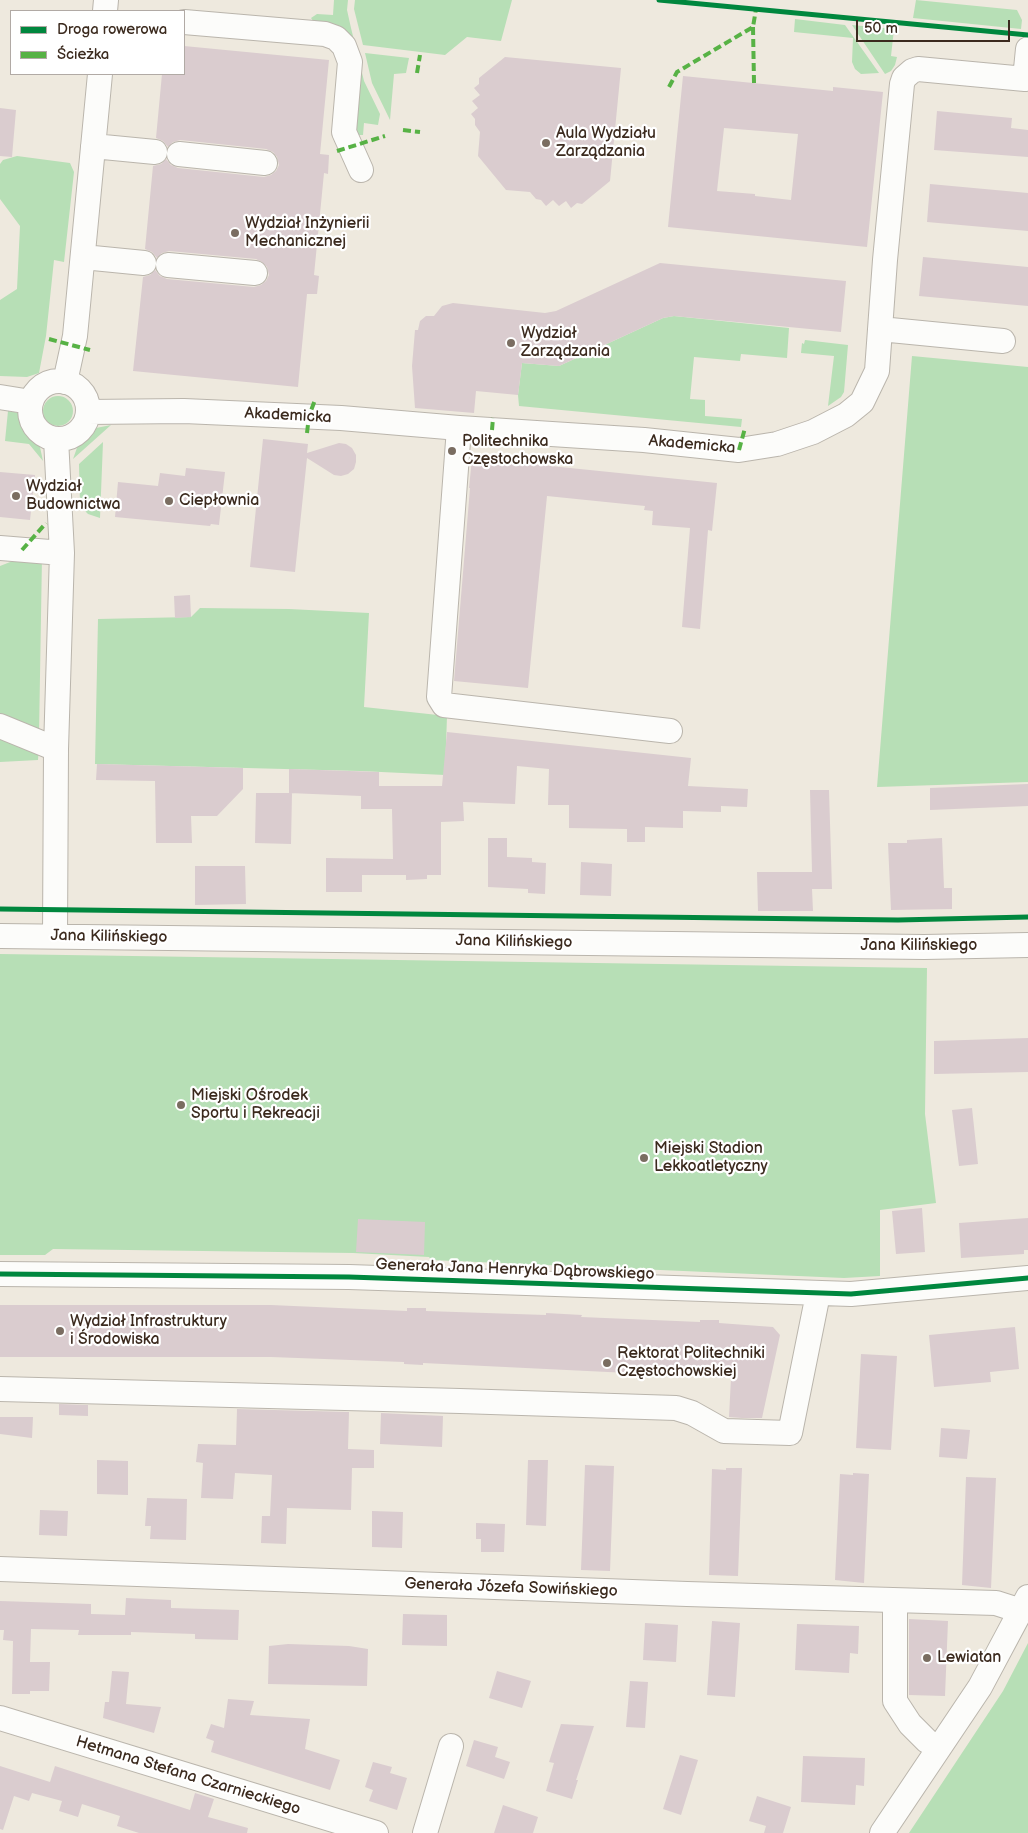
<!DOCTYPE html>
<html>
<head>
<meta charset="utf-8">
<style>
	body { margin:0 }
	#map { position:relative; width:1028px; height:1833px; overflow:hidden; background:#eee9de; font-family:"Balsamiq Sans",sans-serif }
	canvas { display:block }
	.legend { position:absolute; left:10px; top:10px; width:175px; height:65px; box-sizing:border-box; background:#fff; border:1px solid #b1aaa5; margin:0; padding:6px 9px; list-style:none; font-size:15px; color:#3b2a1e }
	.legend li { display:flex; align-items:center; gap:10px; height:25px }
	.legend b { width:25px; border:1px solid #b1aaa5 }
	.scale { position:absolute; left:856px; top:20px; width:154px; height:22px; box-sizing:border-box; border:2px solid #3b2a1e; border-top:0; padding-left:6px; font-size:15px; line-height:18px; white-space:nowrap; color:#3b2a1e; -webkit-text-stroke:4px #fff; paint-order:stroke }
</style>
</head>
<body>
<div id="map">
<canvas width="1028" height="1833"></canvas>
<ul class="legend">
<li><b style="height:6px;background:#00873e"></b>Droga rowerowa</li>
<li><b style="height:6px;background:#57b245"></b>Ścieżka</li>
</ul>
<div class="scale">50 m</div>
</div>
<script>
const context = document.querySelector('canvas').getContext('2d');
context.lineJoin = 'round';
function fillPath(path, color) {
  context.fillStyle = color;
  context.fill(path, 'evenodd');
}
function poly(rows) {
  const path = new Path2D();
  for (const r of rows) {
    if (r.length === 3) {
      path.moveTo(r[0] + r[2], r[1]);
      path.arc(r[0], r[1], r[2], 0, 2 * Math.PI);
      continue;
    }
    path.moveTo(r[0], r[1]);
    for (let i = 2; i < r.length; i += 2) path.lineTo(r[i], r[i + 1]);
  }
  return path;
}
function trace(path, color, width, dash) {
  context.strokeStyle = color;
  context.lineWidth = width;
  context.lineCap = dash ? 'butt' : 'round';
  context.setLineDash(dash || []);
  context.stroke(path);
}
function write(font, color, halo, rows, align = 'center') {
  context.font = font + ' "Balsamiq Sans",sans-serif';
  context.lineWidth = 4.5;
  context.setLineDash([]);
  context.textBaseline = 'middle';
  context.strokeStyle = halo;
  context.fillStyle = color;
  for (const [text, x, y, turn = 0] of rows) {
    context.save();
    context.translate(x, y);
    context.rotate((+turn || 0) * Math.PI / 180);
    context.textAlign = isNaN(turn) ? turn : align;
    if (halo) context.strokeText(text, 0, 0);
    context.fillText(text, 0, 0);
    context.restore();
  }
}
fillPath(poly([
	[334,0,348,0,347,10,351,28,364,81,380,114,378,125,364,123,363,135,359,135,354,138,355,78,311,18,317,14,333,15],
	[355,0,512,0,501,41,467,37,445,55,363,45,354,9],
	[916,0,1017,10,1022,20,1021,29,913,18],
	[795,19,845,25,879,73,861,74,855,69,852,62,853,38,794,32],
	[852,25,894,29,891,56,897,57,895,65,891,71,885,74],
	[365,53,409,58,406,73,394,74,390,120,372,83],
	[17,156,70,163,74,172,64,262,54,260,46,336,39,373,27,377,0,376,0,300,17,289,20,226,0,199,0,164,3,160],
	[674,316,789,328,787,358,741,354,740,361,694,357,690,399,705,400,705,416,742,419,741,427,519,406,518,395,522,363,559,366,663,318],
	[805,340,848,345,844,392,841,397,828,406,834,356,801,353,802,343,804,344],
	[912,356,1028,367,1028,782,877,787],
	[58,411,15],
	[8,411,20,413,22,424,29,436,40,447,43,461,29,444,5,441],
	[111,425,73,459,78,445,90,432,96,428],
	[103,442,100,518,88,514,80,506,79,464],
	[28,555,42,557,39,735,0,719,0,566],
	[200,608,289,609,369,613,364,707,447,716,445,775,360,771,95,764,98,619,191,617],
	[0,731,39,747,38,760,0,762],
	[0,954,927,968,925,1114,936,1203,880,1210,880,1276,844,1278,431,1260,429,1257,353,1253,53,1249,45,1255,0,1255],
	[1028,1643,1028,1833,909,1833,1003,1691]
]), '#b7dfb6');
fillPath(poly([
	[184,46,329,60,320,154,329,155,328,174,324,173,314,275,319,276,317,294,307,294,298,387,133,371,143,277,150,275,155,270,160,276,167,279,254,287,261,285,266,281,269,275,267,267,262,262,256,259,169,251,162,253,157,258,152,252,145,249,153,166,161,164,166,159,171,165,178,168,264,177,271,175,276,171,279,165,277,157,273,152,266,149,180,140,173,142,168,147,163,141,156,138,162,74,184,74],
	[505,57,621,68,610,181,582,204,577,203,571,208,566,201,559,206,553,200,546,206,541,200,536,199,530,192,506,190,478,156,480,132,475,125,475,119,471,114,478,108,472,101,480,95,474,88,479,84,479,78],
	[683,76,833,91,833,87,883,92,867,247,668,227],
	[724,128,798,134,791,200,755,196,755,194,717,191],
	[0,108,16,110,12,157,0,156],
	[937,111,1012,118,1011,128,1028,130,1028,157,934,150],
	[930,184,1028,193,1028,231,927,222],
	[923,257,1028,267,1028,306,919,296],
	[660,263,846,281,841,332,674,316,663,318,559,366,522,363,518,395,476,391,474,413,415,408,412,366,415,330,418,330,420,321,426,316,434,316,442,306,453,303,545,313,556,311],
	[263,439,308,444,307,453,339,443,346,444,352,448,356,455,356,462,354,469,348,474,341,476,334,475,307,458,295,572,250,567],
	[472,458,717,483,712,531,708,530,700,629,682,627,690,528,652,525,653,511,644,510,645,506,547,496,528,688,454,681,470,488,469,488],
	[186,468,225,472,219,525,211,524,210,526,115,517,118,482,158,486,160,473,185,476],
	[0,472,35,475,30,520,0,517],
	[190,595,191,617,175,618,174,596],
	[447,732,691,758,688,786,748,789,747,807,721,806,721,812,683,811,683,828,645,827,645,842,627,842,627,829,569,828,569,805,548,805,549,769,517,766,515,804,463,802,464,821,441,822,441,875,427,875,427,879,406,880,406,875,362,875,362,892,326,892,326,858,393,859,392,809,361,809,361,796,289,793,289,769,379,772,379,786,442,786],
	[97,764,243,768,243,789,217,816,191,816,192,843,156,843,155,781,96,780],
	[1028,784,1028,806,930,810,930,788],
	[810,790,829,790,832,889,812,889,813,911,758,911,757,872,812,872],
	[256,793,292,793,291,844,255,843],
	[488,838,507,838,507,857,532,858,532,862,546,863,545,894,528,893,528,889,488,887],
	[942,838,944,888,952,888,952,909,891,910,888,843,907,843,907,840],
	[581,862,612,864,611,896,580,895],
	[195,866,245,866,246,904,195,905],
	[1028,1038,1028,1072,934,1074,934,1041],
	[972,1108,978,1164,959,1166,952,1110],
	[922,1208,925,1252,896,1254,892,1211],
	[1028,1218,1028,1250,1024,1250,1024,1254,961,1258,959,1223],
	[358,1219,425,1222,424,1255,356,1252],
	[0,1305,271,1305,407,1311,407,1308,426,1308,426,1311,546,1315,546,1313,582,1315,581,1317,700,1322,700,1320,719,1320,719,1323,773,1327,780,1335,762,1418,742,1418,729,1417,731,1378,423,1363,423,1365,404,1364,404,1362,271,1357,0,1357],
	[1015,1327,1019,1369,990,1372,991,1382,934,1387,929,1335],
	[861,1354,897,1356,891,1450,856,1448],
	[59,1404,88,1405,88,1416,59,1415],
	[237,1409,349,1412,348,1449,374,1450,374,1468,352,1468,351,1510,287,1508,286,1544,261,1543,262,1516,270,1516,272,1475,235,1473,233,1499,201,1498,203,1463,196,1462,198,1444,236,1445],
	[381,1413,443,1416,442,1447,380,1444],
	[0,1417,33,1417,32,1438,0,1434],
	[941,1428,970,1430,967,1459,939,1457],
	[97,1460,128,1461,128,1495,97,1494],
	[528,1460,548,1460,546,1526,526,1525],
	[585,1465,614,1466,610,1571,581,1570],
	[726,1468,742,1468,738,1576,709,1575,712,1469,726,1470],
	[853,1473,869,1474,864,1583,835,1580,840,1474,853,1475],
	[966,1477,996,1478,991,1588,962,1585],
	[147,1498,187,1499,186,1540,150,1539,151,1526,145,1526],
	[40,1510,68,1511,67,1536,39,1535],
	[372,1511,403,1512,402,1548,372,1547],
	[476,1523,505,1524,504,1552,481,1552,481,1539,476,1539],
	[126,1598,171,1600,171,1608,239,1610,238,1640,195,1639,195,1634,131,1632,131,1635,78,1635,79,1630,31,1629,30,1662,50,1662,49,1691,30,1691,30,1694,12,1694,13,1641,3,1640,4,1630,0,1630,0,1601,91,1604,91,1614,125,1615],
	[403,1614,447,1615,447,1646,402,1645],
	[909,1619,948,1621,945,1696,909,1695],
	[712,1621,740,1623,735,1697,707,1695],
	[645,1623,678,1625,676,1662,643,1660],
	[797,1624,859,1626,858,1654,850,1653,849,1673,795,1670],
	[288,1644,349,1646,368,1649,367,1686,268,1684,269,1646],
	[112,1671,129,1672,126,1704,161,1707,154,1733,103,1718,105,1702,109,1702],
	[497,1671,531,1681,522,1708,489,1698],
	[630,1681,648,1682,645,1728,626,1727],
	[228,1699,254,1701,250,1715,310,1719,305,1749,340,1760,330,1790,211,1752,214,1741,206,1738,211,1724,224,1728],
	[561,1724,594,1726,576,1780,578,1780,572,1799,546,1791,554,1763,549,1762],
	[474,1740,498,1747,495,1757,510,1762,504,1779,466,1766],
	[680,1755,698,1760,681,1815,663,1809],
	[803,1756,865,1758,864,1786,856,1785,855,1805,801,1802],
	[373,1762,392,1767,390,1773,407,1778,397,1810,369,1801,373,1790,365,1787],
	[0,1766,50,1782,55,1766,190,1810,195,1793,214,1799,208,1817,248,1828,247,1833,139,1833,117,1826,120,1816,82,1804,78,1817,59,1811,62,1801,32,1793,29,1801,14,1796,3,1830,0,1829],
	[757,1796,791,1807,783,1833,764,1833,766,1826,749,1821],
	[503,1805,538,1817,533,1833,494,1833]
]), '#dacccf');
const minor = poly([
	[105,11,106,0],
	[184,22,325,34,336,38,344,46,350,62,344,132,361,170],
	[93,146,155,152],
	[179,154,265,163],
	[83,257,144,263],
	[168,265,255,273],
	[880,329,1003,341],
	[59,410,29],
	[65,382,75,336,100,74],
	[0,397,31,402],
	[88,412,184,411,341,418,459,428,644,440,739,450,777,444,813,432,846,415,862,402,877,371,885,260,902,84,904,78,912,71,918,69,1025,79,1028,49],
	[459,428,439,697,444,705,670,731],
	[0,548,62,553],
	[0,726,56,749],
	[0,936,924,947,1028,945],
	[55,936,56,749,62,553,56,439],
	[0,1274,349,1277,851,1294,1028,1278],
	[0,1389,460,1401,676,1408,692,1413,724,1431,790,1433,818,1294],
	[0,1569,687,1594,996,1603,1021,1611],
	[895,1601,895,1701,910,1724,927,1741,939,1748],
	[0,1718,376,1833],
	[425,1833,451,1746],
	[882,1833,980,1687,1028,1597]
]);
trace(minor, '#bab5ac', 26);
trace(minor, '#fcfcfa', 24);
trace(poly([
	[753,27,754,83],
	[417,73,420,55],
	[669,87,677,72,753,27,756,9],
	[403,130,420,132],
	[337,151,385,136],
	[49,339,90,350],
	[492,430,493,418],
	[307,433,309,416,315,400],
	[739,450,745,428],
	[22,550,46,523]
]), '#57b245', 4, [8, 4]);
trace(poly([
	[659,0,1028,35],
	[0,909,898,920,1028,917],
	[0,1274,349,1277,851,1294,1028,1278]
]), '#00873e', 5);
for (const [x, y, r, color] of [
	[546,143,5,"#7a6d61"],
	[235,233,5,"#7a6d61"],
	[511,343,5,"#7a6d61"],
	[452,451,5,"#7a6d61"],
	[16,496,5,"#7a6d61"],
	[169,501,5,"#7a6d61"],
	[181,1105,5,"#7a6d61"],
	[644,1158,5,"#7a6d61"],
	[60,1331,5,"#7a6d61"],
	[607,1363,5,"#7a6d61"],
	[927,1658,5,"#7a6d61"]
]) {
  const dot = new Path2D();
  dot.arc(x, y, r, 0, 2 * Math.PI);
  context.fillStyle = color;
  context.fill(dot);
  trace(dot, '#fff', 2);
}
write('16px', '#3b2a1e', '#fff', [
	["Aula Wydziału",556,134],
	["Zarządzania",556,152],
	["Wydział Inżynierii",245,224],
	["Mechanicznej",245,242],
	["Wydział",521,334],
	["Zarządzania",521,352],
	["Politechnika",462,442],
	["Częstochowska",462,460],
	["Wydział",26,487],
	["Budownictwa",26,505],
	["Ciepłownia",179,501],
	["Miejski Ośrodek",191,1096],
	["Sportu i Rekreacji",191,1114],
	["Miejski Stadion",654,1149],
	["Lekkoatletyczny",654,1167],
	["Wydział Infrastruktury",70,1322],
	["i Środowiska",70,1340],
	["Rektorat Politechniki",617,1354],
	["Częstochowskiej",617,1372],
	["Lewiatan",937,1658]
], 'left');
write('16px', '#3b2a1e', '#fff', [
	["Akademicka",288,416,3],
	["Akademicka",692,445,5],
	["Jana Kilińskiego",109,937,1],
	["Jana Kilińskiego",514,942,1],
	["Jana Kilińskiego",919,946],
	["Generała Jana Henryka Dąbrowskiego",515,1270,2],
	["Generała Józefa Sowińskiego",511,1588,2],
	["Hetmana Stefana Czarnieckiego",188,1776,17]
]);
</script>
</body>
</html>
